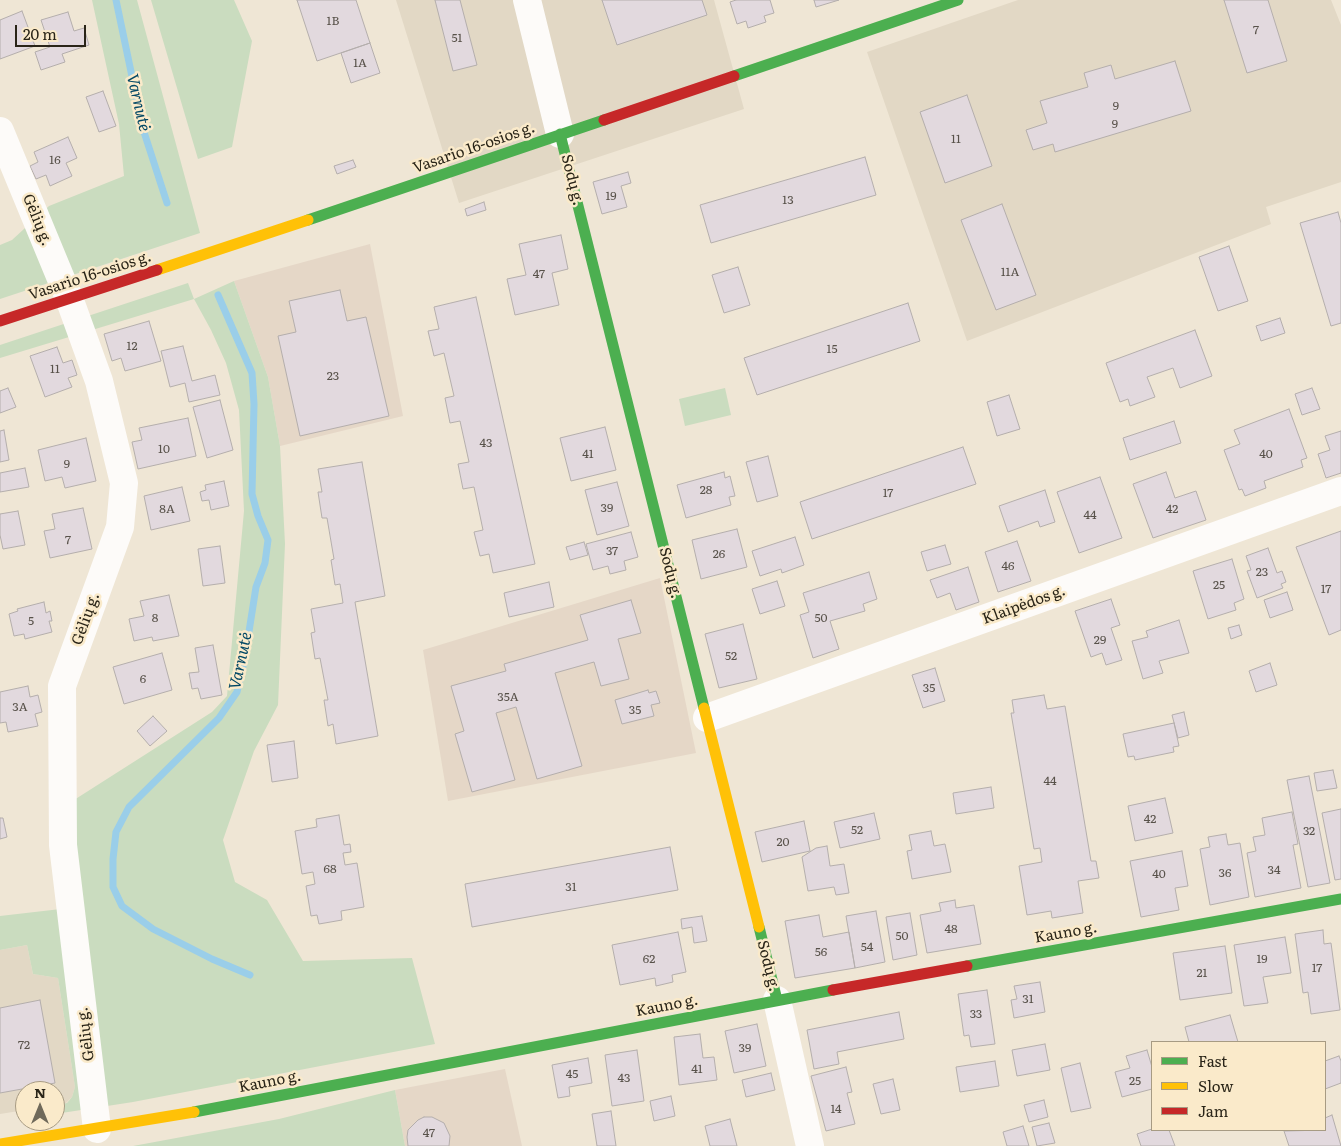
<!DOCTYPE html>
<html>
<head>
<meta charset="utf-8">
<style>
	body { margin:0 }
	#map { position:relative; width:1341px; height:1146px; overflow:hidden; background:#efe6d5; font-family:Literata,serif }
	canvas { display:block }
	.legend { position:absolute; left:1151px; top:1041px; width:175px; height:90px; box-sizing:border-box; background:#faeaca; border:1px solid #a79b83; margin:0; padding:6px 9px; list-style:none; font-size:15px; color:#2a2518 }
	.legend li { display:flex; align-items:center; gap:10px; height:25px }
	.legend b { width:25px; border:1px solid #a79b83 }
	.north { position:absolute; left:15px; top:1081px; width:50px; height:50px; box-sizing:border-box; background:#faeaca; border:1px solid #a79b83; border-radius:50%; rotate:0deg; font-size:14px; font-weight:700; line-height:20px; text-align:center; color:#2a2518 }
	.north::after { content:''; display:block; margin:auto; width:18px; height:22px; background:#6f695a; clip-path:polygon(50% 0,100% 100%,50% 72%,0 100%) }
	.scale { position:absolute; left:15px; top:25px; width:71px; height:22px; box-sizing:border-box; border:2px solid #2a2518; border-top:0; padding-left:6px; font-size:15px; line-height:18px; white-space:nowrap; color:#2a2518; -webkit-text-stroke:4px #faeaca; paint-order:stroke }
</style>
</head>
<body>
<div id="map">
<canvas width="1341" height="1146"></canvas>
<ul class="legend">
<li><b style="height:6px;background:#4caf50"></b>Fast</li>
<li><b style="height:6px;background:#ffc107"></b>Slow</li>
<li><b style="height:6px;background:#c62828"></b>Jam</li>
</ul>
<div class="north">N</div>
<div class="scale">20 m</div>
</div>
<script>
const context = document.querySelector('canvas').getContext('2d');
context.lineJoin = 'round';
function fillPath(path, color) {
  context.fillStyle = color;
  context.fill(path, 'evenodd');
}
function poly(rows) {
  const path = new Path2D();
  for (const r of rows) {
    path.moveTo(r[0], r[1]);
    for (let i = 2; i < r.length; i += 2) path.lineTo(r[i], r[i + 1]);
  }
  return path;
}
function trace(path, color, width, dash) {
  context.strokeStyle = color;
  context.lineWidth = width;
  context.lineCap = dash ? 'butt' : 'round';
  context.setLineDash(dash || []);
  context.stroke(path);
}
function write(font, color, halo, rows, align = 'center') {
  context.font = font + ' Literata,serif';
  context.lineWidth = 5;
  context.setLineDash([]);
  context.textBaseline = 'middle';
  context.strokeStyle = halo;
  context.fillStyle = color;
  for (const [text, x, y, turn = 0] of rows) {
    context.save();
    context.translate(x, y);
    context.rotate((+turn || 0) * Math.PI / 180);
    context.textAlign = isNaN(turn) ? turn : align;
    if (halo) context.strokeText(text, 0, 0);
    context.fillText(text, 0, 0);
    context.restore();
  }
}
fillPath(poly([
	[396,0,714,0,744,109,459,203],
	[1018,0,1331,0,1341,25,1341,182,1266,207,1271,224,967,341,867,52],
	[27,945,33,974,58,978,75,1087,72,1097,66,1103,55,1105,55,1091,25,1091,25,1110,0,1114,0,950]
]), '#e2d8c5');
fillPath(poly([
	[370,244,403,416,280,446,268,377,234,281],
	[660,578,696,753,448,801,423,650],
	[505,1069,522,1146,405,1146,395,1090]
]), '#e5d7c7');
fillPath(poly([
	[92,0,137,0,200,233,0,299,0,245,12,240,49,206,124,176,119,124],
	[151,0,234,0,252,41,232,147,198,159],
	[234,281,268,377,280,446,285,544,278,705,254,751,223,840,235,882,267,900,303,961,412,958,435,1044,133,1102,55,1114,55,1105,67,1103,72,1097,75,1087,58,978,33,974,27,945,0,950,0,916,78,907,74,800,212,712,227,696,244,511,239,410,226,363,211,330,194,299,0,358,0,345,188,283,194,299],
	[725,388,731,415,685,426,679,399],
	[395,1090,405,1146,133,1146,279,1119]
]), '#cadcbf');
trace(poly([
	[116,0,143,129,167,203],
	[218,295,252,373,254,404,252,494,258,516,268,540,265,563,256,587,245,657,237,692,219,718,129,807,116,832,113,859,113,887,122,906,153,929,212,959,250,975]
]), '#9acee9', 7);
const building = poly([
	[297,0,356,0,370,43,317,61,297,0],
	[435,0,460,0,477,65,453,71,435,0],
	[602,0,702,0,707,15,617,45,602,0],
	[736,0,770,0,774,13,764,16,766,22,748,28,746,21,737,24,730,2,736,0],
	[814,0,839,0,816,7,814,0],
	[1224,0,1268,0,1287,61,1247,73,1224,0],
	[22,11,35,46,0,59,0,20,22,11],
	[68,12,74,31,84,28,89,45,62,54,65,62,41,70,35,52,50,47,41,20,68,12],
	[370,43,380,73,351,83,341,53,370,43],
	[1175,61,1191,111,1055,152,1053,144,1033,150,1026,130,1047,123,1040,101,1088,87,1084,73,1111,65,1115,79,1175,61],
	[103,91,116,126,99,132,86,97,103,91],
	[967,95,992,166,945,183,920,112,967,95],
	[68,137,77,158,66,163,72,176,50,186,46,175,36,179,30,166,38,162,34,152,68,137],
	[865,157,876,195,711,243,700,205,865,157],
	[353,160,356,167,337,174,334,166,353,160],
	[628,172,631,183,621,186,627,207,602,214,593,182,628,172],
	[484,202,486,210,467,216,465,209,484,202],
	[1002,204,1036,295,996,310,961,220,1002,204],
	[1338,212,1341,223,1341,323,1331,326,1300,223,1338,212],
	[561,235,568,269,552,273,559,305,515,315,507,279,526,275,519,244,561,235],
	[1229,246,1248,301,1218,311,1199,257,1229,246],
	[738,267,750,305,724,313,712,275,738,267],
	[340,290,347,321,366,317,389,416,300,436,278,336,296,332,289,301,340,290],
	[476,297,535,564,493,573,489,554,480,556,474,532,483,530,474,487,463,489,458,464,469,462,460,421,450,423,445,398,454,396,444,353,434,356,428,331,439,329,434,307,476,297],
	[908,303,920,341,757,395,744,358,908,303],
	[1280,318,1285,333,1261,341,1256,326,1280,318],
	[149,321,161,361,125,371,121,358,112,361,104,334,149,321],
	[1195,330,1212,376,1180,388,1173,368,1147,377,1155,397,1130,406,1128,399,1120,402,1106,363,1195,330],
	[183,346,192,381,215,375,220,395,189,402,185,383,170,387,161,351,183,346],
	[57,347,63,363,72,360,77,375,68,378,72,387,45,397,30,356,57,347],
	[8,388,16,407,0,413,0,391,8,388],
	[1312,388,1320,409,1302,415,1295,394,1312,388],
	[1009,395,1020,429,997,436,987,402,1009,395],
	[220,400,233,450,207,458,193,407,220,400],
	[1289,409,1307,458,1301,460,1303,467,1264,481,1266,488,1245,496,1242,489,1239,490,1224,450,1240,444,1234,430,1289,409],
	[188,418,196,456,138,469,132,442,142,440,139,428,188,418],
	[1174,421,1181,443,1130,460,1123,438,1174,421],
	[605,427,616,470,571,481,560,438,605,427],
	[4,430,9,460,0,462,0,431,4,430],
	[1341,431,1341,473,1326,478,1318,454,1330,450,1325,436,1341,431],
	[86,438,96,481,65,488,62,477,45,481,38,450,86,438],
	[963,447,976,484,812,539,800,502,963,447],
	[768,456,778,496,757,502,746,462,768,456],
	[362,462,385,596,355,602,378,736,336,744,333,724,328,726,324,700,328,700,320,658,315,659,311,633,315,632,311,609,343,603,340,584,335,585,331,560,334,559,327,518,322,518,318,492,322,492,318,469,362,462],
	[25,468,29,487,0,492,0,473,25,468],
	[724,472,725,478,730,476,735,496,729,497,731,505,686,518,677,485,724,472],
	[1166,472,1175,498,1196,491,1206,520,1153,538,1133,484,1166,472],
	[1100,477,1122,538,1079,553,1057,492,1100,477],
	[224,481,229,506,211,510,209,500,202,501,200,492,206,490,205,485,224,481],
	[617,482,629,526,597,535,585,490,617,482],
	[182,487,190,521,151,530,144,496,182,487],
	[1045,490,1055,522,1040,527,1038,521,1008,532,999,506,1045,490],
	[83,508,92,549,50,558,44,531,55,529,52,514,83,508],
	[18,511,25,545,3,549,0,535,0,514,18,511],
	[737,529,747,567,701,579,692,540,737,529],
	[1341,531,1341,630,1329,635,1296,547,1341,531],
	[631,532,638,557,624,561,626,570,610,574,608,566,593,570,586,544,631,532],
	[795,537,804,565,782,573,781,569,760,576,752,551,795,537],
	[1017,541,1031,581,998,592,985,552,1017,541],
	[584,542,588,555,570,560,566,547,584,542],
	[945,545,951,564,927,571,921,552,945,545],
	[220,546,225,583,203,586,198,549,220,546],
	[1268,548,1277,573,1282,571,1286,582,1281,584,1283,588,1257,598,1247,571,1251,570,1246,556,1268,548],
	[1232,559,1244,599,1234,603,1236,610,1208,619,1193,571,1232,559],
	[968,567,979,602,956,610,950,593,937,598,930,580,968,567],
	[869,572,877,599,863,604,865,611,830,621,839,649,813,658,800,615,809,612,803,593,869,572],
	[777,581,785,606,760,614,752,589,777,581],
	[549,582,554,607,509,617,504,593,549,582],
	[1287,592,1293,610,1270,618,1264,600,1287,592],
	[169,595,179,636,153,641,152,637,134,641,129,619,144,616,140,601,169,595],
	[1111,599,1120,625,1111,628,1122,660,1106,665,1102,653,1091,657,1075,611,1111,599],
	[631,600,641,633,618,639,629,679,601,686,594,662,555,673,582,766,537,779,516,707,496,713,515,780,472,792,455,734,464,731,451,686,506,671,504,664,588,640,580,615,631,600],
	[44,602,46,613,50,611,52,621,49,621,52,632,25,639,24,634,14,636,9,614,18,611,17,609,44,602],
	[1179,620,1189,653,1159,661,1163,673,1143,679,1132,641,1148,637,1146,631,1179,620],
	[743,624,757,679,719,688,705,634,743,624],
	[1239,625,1242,635,1231,639,1228,628,1239,625],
	[213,645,222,695,201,699,198,688,192,689,189,673,199,672,195,648,213,645],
	[162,653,172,690,124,704,113,667,162,653],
	[1270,663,1277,685,1256,692,1249,671,1270,663],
	[935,668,945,701,923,708,912,675,935,668],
	[28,686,30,697,38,695,42,712,35,714,38,726,8,732,6,722,0,723,0,692,28,686],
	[648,690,649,693,656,691,660,703,651,705,654,716,622,724,615,700,648,690],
	[1044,695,1047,709,1065,706,1091,861,1096,861,1099,878,1078,881,1083,913,1052,918,1051,911,1027,915,1019,866,1042,862,1040,848,1034,849,1011,713,1014,713,1012,700,1044,695],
	[1184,712,1189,735,1178,738,1172,715,1184,712],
	[153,716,167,731,150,746,137,731,153,716],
	[1174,723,1179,746,1173,747,1174,752,1135,760,1134,756,1128,757,1123,734,1174,723],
	[294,741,298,778,272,782,267,745,294,741],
	[1333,770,1337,788,1317,791,1314,773,1333,770],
	[1309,776,1330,883,1308,887,1287,780,1309,776],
	[991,787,994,808,956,814,953,793,991,787],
	[1165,798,1173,833,1135,841,1128,806,1165,798],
	[1341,809,1341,879,1335,880,1322,813,1341,809],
	[1292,812,1298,844,1293,845,1301,888,1255,897,1247,853,1256,851,1253,837,1265,835,1262,818,1292,812],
	[874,813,880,839,840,848,834,822,874,813],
	[339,815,344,845,350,844,351,852,343,853,345,865,357,863,364,907,341,911,342,920,319,924,317,915,311,916,306,886,315,884,313,872,302,874,295,831,317,827,316,819,339,815],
	[0,818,3,818,7,837,0,839,0,818],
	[804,821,810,851,762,862,755,832,804,821],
	[931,831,934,846,945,844,951,872,912,879,907,851,912,850,909,835,931,831],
	[1226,834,1228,845,1240,843,1249,897,1210,905,1200,849,1210,847,1208,837,1226,834],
	[827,846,830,866,844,864,849,893,836,895,834,887,808,891,802,857,816,848,827,846],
	[670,847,678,890,472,927,465,884,670,847],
	[1182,851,1188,886,1175,888,1179,910,1141,917,1130,861,1182,851],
	[955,900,956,908,974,905,981,944,927,953,920,915,941,911,939,903,955,900],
	[876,911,885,962,855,968,846,916,876,911],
	[910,913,917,955,893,960,886,917,910,913],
	[819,915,823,937,849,932,855,968,795,978,785,921,819,915],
	[702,916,707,941,694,943,692,927,682,929,681,919,702,916],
	[1323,930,1324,944,1331,943,1340,1010,1311,1014,1308,992,1303,993,1295,934,1323,930],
	[678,932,686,972,672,975,673,982,656,986,655,978,620,985,612,945,678,932],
	[1285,937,1291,973,1263,977,1268,1003,1244,1006,1234,945,1285,937],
	[1225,946,1232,993,1180,1000,1173,953,1225,946],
	[1040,982,1045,1012,1014,1018,1011,1000,1017,999,1014,986,1040,982],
	[987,990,995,1044,971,1047,969,1035,964,1036,958,994,987,990],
	[40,1000,55,1083,0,1093,0,1008,40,1000],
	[899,1012,904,1039,837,1052,839,1064,814,1069,807,1030,899,1012],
	[1230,1015,1238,1042,1189,1042,1185,1027,1230,1015],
	[757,1024,766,1066,734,1073,725,1031,757,1024],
	[700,1034,703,1058,714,1057,717,1080,679,1085,674,1037,700,1034],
	[1045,1044,1050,1070,1017,1076,1012,1050,1045,1044],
	[637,1050,644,1101,612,1106,605,1055,637,1050],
	[1147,1050,1152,1067,1152,1089,1122,1097,1115,1072,1130,1068,1126,1056,1147,1050],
	[1339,1056,1341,1061,1341,1083,1325,1089,1325,1061,1339,1056],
	[588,1058,592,1083,569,1087,570,1096,558,1098,552,1065,588,1058],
	[995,1061,999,1086,960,1092,956,1067,995,1061],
	[1080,1063,1091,1108,1071,1112,1061,1068,1080,1063],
	[846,1067,852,1092,847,1093,855,1124,826,1131,811,1076,846,1067],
	[771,1073,775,1090,746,1097,742,1080,771,1073],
	[893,1079,900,1110,881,1114,873,1084,893,1079],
	[671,1096,675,1116,654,1121,650,1101,671,1096],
	[1044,1100,1048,1117,1029,1122,1024,1105,1044,1100],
	[611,1111,616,1146,597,1146,592,1114,611,1111],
	[1332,1115,1341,1146,1289,1146,1284,1131,1325,1130,1325,1118,1332,1115],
	[424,1117,432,1117,444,1123,450,1136,449,1146,408,1146,407,1137,408,1130,418,1120,424,1117],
	[730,1119,737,1146,710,1146,705,1126,730,1119],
	[1049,1123,1055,1143,1037,1146,1032,1127,1049,1123],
	[1023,1126,1029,1146,1007,1146,1003,1132,1023,1126],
	[1152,1129,1169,1130,1175,1146,1141,1146,1137,1134,1152,1129]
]);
fillPath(building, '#e2d9de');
trace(building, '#b4aeac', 1);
trace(poly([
	[527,0,560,134],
	[0,131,69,298,99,381,124,483,120,527,62,686,63,845,97,1129],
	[707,718,1341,491],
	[777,1000,810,1146]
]), '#fdfbf9', 28);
trace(poly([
	[734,76,958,0],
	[560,134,704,708],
	[308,220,604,120],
	[759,927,777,1000],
	[967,966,1341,899],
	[194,1112,833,990]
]), '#4caf50', 11);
trace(poly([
	[157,270,308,220],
	[704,708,759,927],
	[0,1144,194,1112]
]), '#ffc107', 11);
trace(poly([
	[604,120,734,76],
	[0,321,157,270],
	[833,990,967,966]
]), '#c62828', 11);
write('12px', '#58524a', null, [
	["1B",333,21],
	["7",1256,30],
	["51",457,38],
	["1A",360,63],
	["9",1116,106],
	["9",1115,124],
	["11",956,139],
	["16",55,160],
	["19",611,196],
	["13",788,200],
	["11A",1010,272],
	["47",539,274],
	["12",132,346],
	["15",832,349],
	["11",55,369],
	["23",333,376],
	["43",486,443],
	["10",164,449],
	["41",588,454],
	["40",1266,454],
	["9",67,464],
	["28",706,490],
	["17",888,493],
	["39",607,508],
	["8A",167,509],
	["42",1172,509],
	["44",1090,515],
	["7",68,540],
	["37",612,551],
	["26",719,554],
	["46",1008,566],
	["23",1262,572],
	["25",1219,585],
	["17",1326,589],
	["8",155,618],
	["50",821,618],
	["5",31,621],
	["29",1100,640],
	["52",731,656],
	["6",143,679],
	["35",929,688],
	["35A",508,697],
	["3A",20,707],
	["35",635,710],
	["44",1050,781],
	["42",1150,819],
	["52",857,830],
	["32",1309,831],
	["20",783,842],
	["68",330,869],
	["34",1274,870],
	["36",1225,873],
	["40",1159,874],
	["31",571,887],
	["48",951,929],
	["50",902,936],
	["54",867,947],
	["56",821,952],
	["62",649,959],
	["19",1262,959],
	["17",1317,968],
	["21",1202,973],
	["31",1028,999],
	["33",976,1014],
	["72",24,1045],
	["39",745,1048],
	["41",697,1069],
	["45",572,1074],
	["43",624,1078],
	["25",1135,1081],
	["14",836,1109],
	["47",429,1133]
]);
write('15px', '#2a2518', '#faeaca', [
	["Vasario 16-osios g.",474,148,-19],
	["Sodų g.",572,180,76],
	["Gėlių g.",37,220,68],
	["Vasario 16-osios g.",90,276,-18],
	["Sodų g.",670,573,76],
	["Klaipėdos g.",1024,605,-20],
	["Gėlių g.",86,619,-70],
	["Kauno g.",1066,933,-10],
	["Sodų g.",768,966,76],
	["Kauno g.",667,1006,-11],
	["Gėlių g.",86,1034,-97],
	["Kauno g.",270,1082,-11]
]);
write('italic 16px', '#034865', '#faeaca', [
	["Varnutė",138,103,77],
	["Varnutė",241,661,-78]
]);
</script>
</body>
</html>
